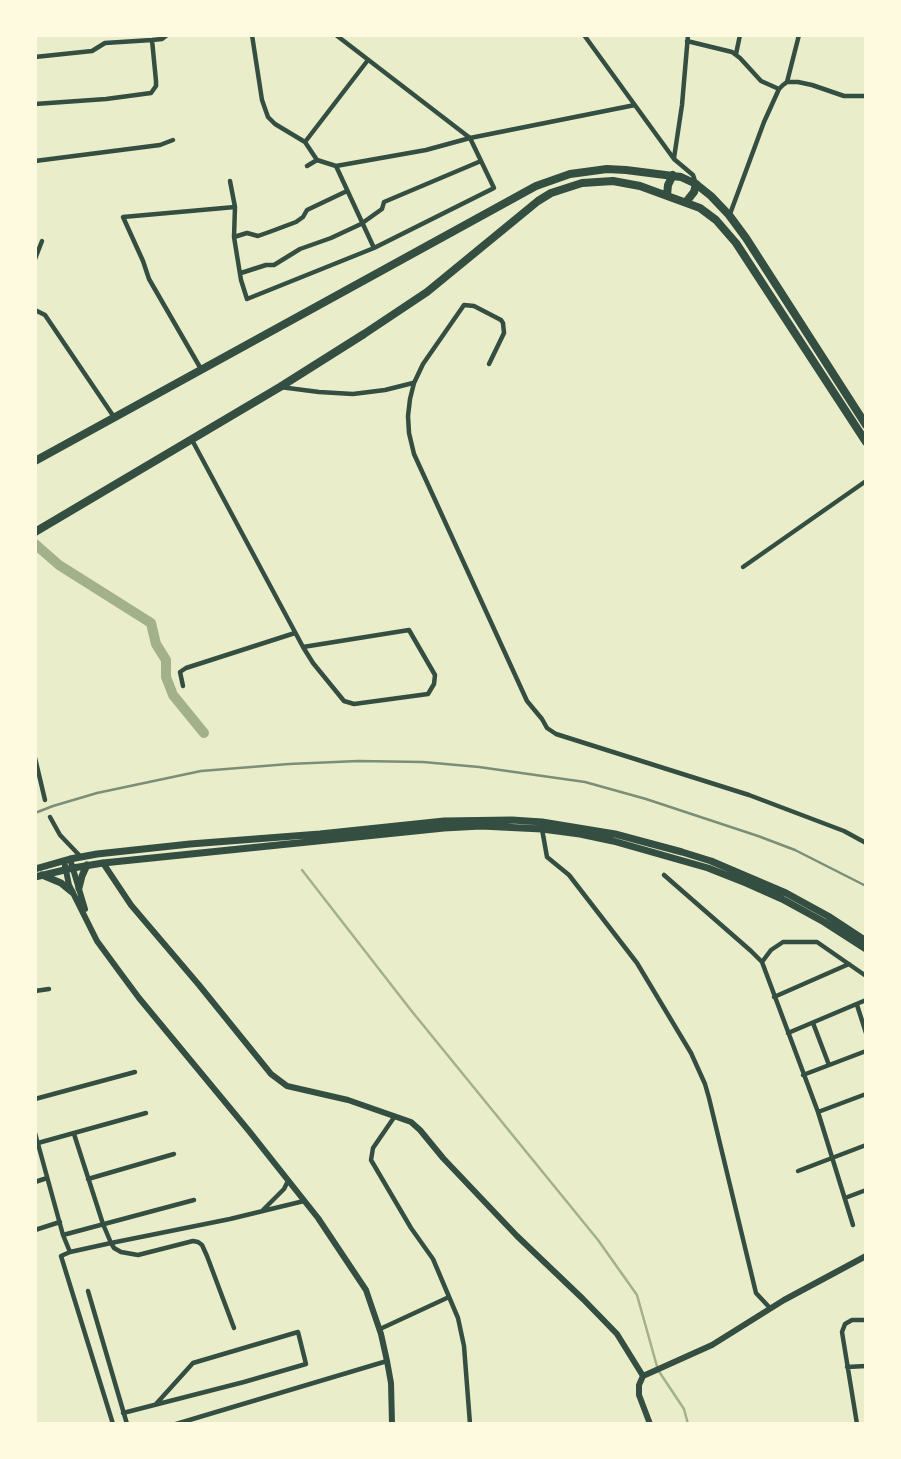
<!DOCTYPE html>
<html>
<head>
<meta charset="utf-8">
<style>
	body { margin:0 }
	#map { position:relative; width:901px; height:1459px; overflow:hidden; background:#e9edc9; font-family:"Asap Condensed",sans-serif }
	canvas { display:block }
	.frame { position:absolute; inset:0; border:37px solid #fefae0; pointer-events:none }
</style>
</head>
<body>
<div id="map">
<canvas width="901" height="1459"></canvas>
<div class="frame"></div>
</div>
<script>
const context = document.querySelector('canvas').getContext('2d');
context.lineJoin = 'round';
function poly(rows) {
  const path = new Path2D();
  for (const r of rows) {
    path.moveTo(r[0], r[1]);
    for (let i = 2; i < r.length; i += 2) path.lineTo(r[i], r[i + 1]);
  }
  return path;
}
function trace(path, color, width, dash) {
  context.strokeStyle = color;
  context.lineWidth = width;
  context.lineCap = dash ? 'butt' : 'round';
  context.setLineDash(dash || []);
  context.stroke(path);
}
trace(poly([
	[302,870,410,1009,598,1240,637,1295,658,1370,684,1409,688,1424]
]), '#a3b18a', 2.5);
trace(poly([
	[35,544,59,565,151,623,156,644,166,660,166,677,173,695,204,733]
]), '#a3b18a', 10);
trace(poly([
	[252,35,262,100,268,117,275,124,305,142,317,160],
	[584,35,674,159,693,175,696,184],
	[687,41,732,52,740,58,761,81,779,89],
	[736,54,740,35],
	[35,57,92,51,105,43,152,40,162,39,167,35],
	[787,82,799,35],
	[35,104,106,99,151,93,156,86,156,81,152,40],
	[305,142,368,60],
	[674,158,682,105,688,35],
	[35,161,160,145,173,140],
	[307,166,317,160,336,166,426,150,470,138,635,105],
	[336,166,374,248],
	[230,181,235,207,234,237,247,233,258,236,272,231,296,222,303,217,307,210,347,191],
	[730,214,764,122,779,89,783,85,787,82,798,82,812,85,844,96,866,96],
	[234,237,241,280,247,299,374,248,494,188,470,138,336,35],
	[35,259,42,241],
	[241,273,266,265,274,265,300,249,331,238,361,224,382,209,384,202,481,161],
	[35,310,45,315,114,417],
	[489,364,504,333,503,323,501,320,474,306,464,305,423,364,414,383,410,399,408,416,409,433,414,454,527,701,542,719,547,728,556,734,749,795,844,831,866,843],
	[201,369,149,279,143,261,123,217,235,207],
	[280,387,319,392,353,394,385,390,413,383],
	[192,440,303,647,313,663,344,701,354,704,428,694,434,684,435,675,409,630,303,647],
	[743,567,866,481],
	[183,686,180,672,186,668,295,633],
	[35,758,45,800],
	[50,817,60,835,81,857],
	[542,829,547,857,569,875,637,963,691,1053,705,1084,709,1098,756,1293,770,1308],
	[664,875,751,951,762,962,818,1112,853,1225],
	[762,962,771,950,783,942,817,942,866,976],
	[35,991,49,989],
	[774,997,849,964],
	[857,1005,866,1033],
	[813,1023,829,1065],
	[788,1033,866,1000],
	[803,1075,866,1051],
	[35,1099,135,1072],
	[818,1112,866,1094],
	[395,1116,373,1148,371,1160,411,1228,433,1259,458,1318,464,1346,470,1424],
	[35,1133,63,1235,70,1252,61,1256,113,1424],
	[74,1134,103,1224,111,1243,230,1219,304,1201],
	[38,1143,146,1113],
	[798,1171,866,1145],
	[88,1179,174,1154],
	[35,1182,47,1178],
	[845,1198,866,1190],
	[263,1210,284,1189,288,1181],
	[35,1230,60,1222],
	[63,1235,194,1200],
	[70,1252,111,1243,114,1248,121,1252,138,1255,193,1241,198,1242,202,1245,207,1256,234,1328],
	[88,1291,127,1424],
	[380,1329,449,1297],
	[847,1367,866,1366],
	[123,1413,244,1382,306,1364,298,1332,193,1363,156,1404],
	[176,1424,387,1361],
	[857,1424,842,1332,845,1324,852,1320,866,1320]
]), '#344e41', 4.5);
trace(poly([
	[70,859,85,909],
	[64,861,69,885,97,941,119,971,139,998,249,1131,318,1218,366,1290,381,1334,387,1361,391,1383,392,1424],
	[103,863,131,905,199,985,271,1074,287,1086,348,1100,411,1122,420,1130,443,1158,517,1236,583,1299,617,1334,643,1376],
	[650,1424,639,1395,639,1385,643,1376,712,1345,784,1300,866,1256]
]), '#344e41', 6);
trace(poly([
	[35,869,70,859,97,854,190,844,320,834,444,821,512,820,542,822,615,834,682,852,711,861,786,893,828,916,866,941],
	[42,875,61,883,72,892],
	[35,877,73,868,103,863,444,828,481,826,542,829,580,834,613,841,708,868,746,883,782,899,824,922,866,949],
	[79,888,82,876,87,865]
]), '#344e41', 7);
trace(poly([
	[667,195,668,185,673,175],
	[686,202,694,192,696,184],
	[35,461,536,186,570,174,607,169,626,170,681,177,696,184,711,196,729,215,746,238,866,425],
	[35,532,280,387,364,334,427,292,538,201,551,193,582,183,613,181,640,186,700,208,716,220,736,243,866,442]
]), '#344e41', 8);
trace(poly([
	[35,813,53,806,97,793,201,771,289,764,358,761,423,762,479,767,585,782,646,799,758,836,795,850,866,886]
]), '#7c8e77', 2.5);
</script>
</body>
</html>
